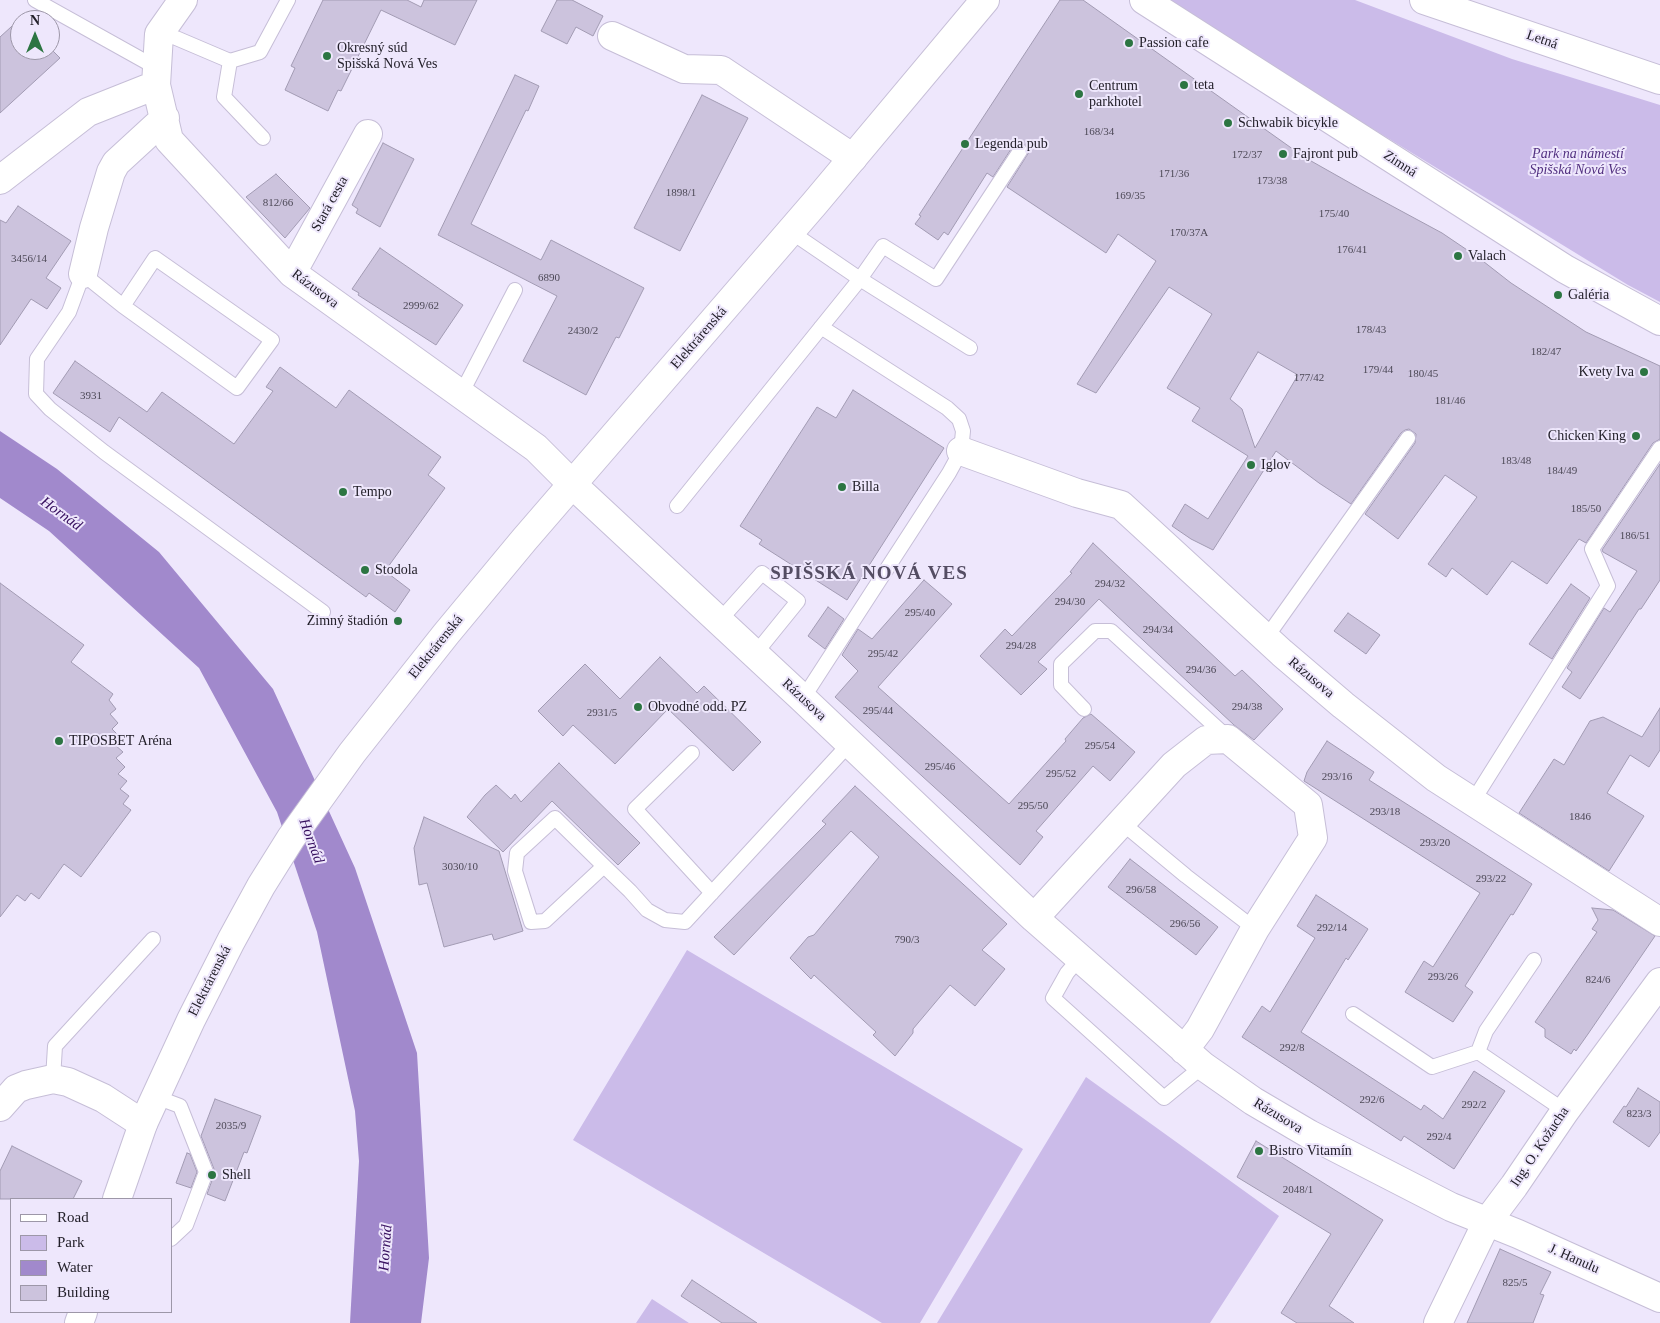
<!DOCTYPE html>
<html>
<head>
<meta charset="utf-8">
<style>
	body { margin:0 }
	#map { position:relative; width:1660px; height:1323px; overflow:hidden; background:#eee7fc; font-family:"Times New Roman",serif }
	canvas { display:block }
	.legend { position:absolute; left:10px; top:1198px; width:162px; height:115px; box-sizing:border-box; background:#eee7fc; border:1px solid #9d97a8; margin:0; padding:6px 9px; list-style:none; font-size:15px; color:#23202a }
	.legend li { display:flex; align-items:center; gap:10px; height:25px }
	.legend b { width:25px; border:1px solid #9d97a8 }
	.north { position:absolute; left:10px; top:10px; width:50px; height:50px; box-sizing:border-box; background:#eee7fc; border:1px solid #9d97a8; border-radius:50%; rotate:0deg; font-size:14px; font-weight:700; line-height:20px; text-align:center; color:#23202a }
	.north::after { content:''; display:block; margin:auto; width:18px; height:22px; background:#2c7542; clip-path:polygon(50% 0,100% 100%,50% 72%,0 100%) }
</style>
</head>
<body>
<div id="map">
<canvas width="1660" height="1323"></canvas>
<ul class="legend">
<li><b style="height:6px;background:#fff"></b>Road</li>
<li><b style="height:14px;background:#cbbbe9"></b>Park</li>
<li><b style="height:14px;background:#a189cc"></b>Water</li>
<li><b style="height:14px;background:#ccc3dd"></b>Building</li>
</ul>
<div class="north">N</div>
</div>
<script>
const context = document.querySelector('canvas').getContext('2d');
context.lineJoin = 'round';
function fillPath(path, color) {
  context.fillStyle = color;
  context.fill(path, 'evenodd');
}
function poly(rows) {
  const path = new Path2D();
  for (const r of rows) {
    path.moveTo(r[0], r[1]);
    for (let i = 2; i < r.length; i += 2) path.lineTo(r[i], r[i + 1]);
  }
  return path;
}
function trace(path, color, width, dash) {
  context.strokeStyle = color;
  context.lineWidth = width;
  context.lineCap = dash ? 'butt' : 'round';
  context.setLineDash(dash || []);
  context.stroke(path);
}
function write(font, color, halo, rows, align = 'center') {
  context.font = font + ' "Times New Roman",serif';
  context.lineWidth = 4;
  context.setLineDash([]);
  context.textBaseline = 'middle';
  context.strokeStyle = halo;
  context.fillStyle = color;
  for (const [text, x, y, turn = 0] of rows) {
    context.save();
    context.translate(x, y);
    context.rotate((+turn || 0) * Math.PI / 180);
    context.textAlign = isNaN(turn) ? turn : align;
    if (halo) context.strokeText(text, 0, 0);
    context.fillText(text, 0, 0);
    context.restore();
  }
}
fillPath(poly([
	[1166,0,1355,0,1512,59,1660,105,1660,302,1628,285,1211,30],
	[687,950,1023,1149,920,1323,882,1323,573,1140],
	[1086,1077,1279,1216,1210,1323,937,1323],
	[652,1299,689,1323,636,1323]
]), '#cbbbe9');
fillPath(poly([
	[0,431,57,469,159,552,273,689,355,868,417,1053,429,1258,421,1323,350,1323,359,1161,355,1111,317,932,277,812,199,668,49,531,0,498]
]), '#a189cc');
const building = poly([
	[323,0,407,0,421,7,424,0,477,0,455,45,381,10,341,91,338,90,328,111,285,90,295,68,291,66,323,0],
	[557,0,572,0,603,16,593,36,576,27,567,44,541,31,557,0],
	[1060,0,1083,0,1304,157,1366,192,1442,233,1479,258,1511,283,1586,332,1660,366,1660,439,1653,443,1586,543,1579,539,1547,584,1512,561,1487,595,1452,568,1446,577,1428,564,1477,497,1445,475,1398,539,1365,514,1415,443,1416,434,1409,429,1405,430,1401,433,1351,504,1319,483,1276,451,1213,550,1191,539,1172,526,1185,504,1208,519,1248,456,1192,421,1200,408,1167,388,1212,314,1169,287,1096,393,1077,384,1156,261,1118,234,1106,253,1007,187,1029,152,1028,147,1021,142,1017,143,1013,146,993,177,987,173,948,235,944,232,938,240,915,224,921,216,919,215,1060,0],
	[1258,352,1298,375,1255,448,1242,409,1230,399,1258,352],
	[22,17,24,20,20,20,20,50,50,50,50,48,60,58,0,113,0,37,22,17],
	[515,75,539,86,528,111,526,110,471,224,541,260,551,240,644,288,619,338,616,337,586,395,523,361,557,296,438,235,515,75],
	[702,95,748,118,680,251,634,228,702,95],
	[383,143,414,159,380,227,356,213,358,209,352,205,383,143],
	[276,174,310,208,285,238,246,197,276,174],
	[18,206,71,241,46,278,61,288,47,309,31,299,0,345,0,220,6,223,18,206],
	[380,248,463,305,436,345,358,295,359,293,352,289,380,248],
	[75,361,147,412,162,392,234,444,273,391,266,387,280,367,336,408,349,390,441,457,428,475,445,488,385,571,410,590,395,612,369,593,366,597,119,417,110,432,53,393,75,361],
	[853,390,944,448,847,600,759,544,762,540,740,526,817,407,836,418,853,390],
	[1660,464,1660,580,1641,609,1639,609,1580,699,1562,687,1572,672,1567,668,1604,608,1610,612,1637,571,1603,552,1602,550,1660,464],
	[1093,543,1235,676,1242,670,1283,709,1254,740,1234,725,1099,599,1038,662,1047,669,1021,695,980,656,1005,629,1012,636,1072,573,1070,572,1093,543],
	[924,580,952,604,878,687,1009,804,1066,741,1065,739,1083,718,1091,714,1135,752,1110,781,1093,766,1036,831,1043,837,1020,865,835,697,858,671,842,655,858,629,872,639,924,580],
	[0,583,84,645,71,662,113,694,109,700,116,709,110,714,118,723,112,729,121,738,114,744,123,752,116,758,125,767,118,774,127,781,120,789,129,796,123,804,131,810,81,877,64,864,39,899,31,893,25,901,17,895,0,917,0,583],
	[1571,584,1590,598,1552,659,1529,644,1571,584],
	[828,607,844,619,825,649,808,636,828,607],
	[1348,613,1380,635,1366,654,1334,631,1348,613],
	[660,657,697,693,704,686,761,742,733,771,668,709,615,764,573,725,563,736,538,711,585,664,620,699,660,657],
	[1660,708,1660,750,1649,767,1630,755,1607,793,1644,816,1609,871,1519,813,1554,759,1564,765,1590,721,1603,717,1642,737,1660,708],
	[1327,741,1374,772,1369,780,1532,884,1513,915,1511,914,1465,986,1473,992,1453,1022,1405,992,1424,961,1433,967,1480,893,1304,781,1307,772,1327,741],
	[559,763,640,843,618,865,552,801,503,852,467,817,485,795,496,785,511,799,515,794,521,802,559,763],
	[855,786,1007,924,982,950,1005,969,975,1006,950,985,913,1029,913,1033,895,1056,873,1035,876,1032,814,975,811,979,790,958,808,937,814,935,879,857,851,831,734,955,714,937,826,824,822,821,855,786],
	[424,817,499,851,523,931,494,940,492,934,444,947,427,883,419,885,414,848,424,817],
	[1130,859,1218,927,1196,955,1108,887,1130,859],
	[1316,895,1368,929,1348,960,1346,958,1301,1032,1421,1110,1424,1105,1443,1119,1474,1071,1505,1091,1454,1169,1404,1136,1401,1141,1242,1037,1262,1006,1270,1012,1315,938,1297,926,1316,895],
	[1592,908,1613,910,1655,936,1588,1034,1576,1051,1574,1049,1571,1054,1545,1037,1545,1029,1535,1022,1597,932,1592,929,1598,920,1592,908],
	[1638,1088,1660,1102,1660,1132,1649,1147,1613,1122,1624,1106,1626,1107,1638,1088],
	[215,1099,261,1116,247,1153,244,1152,225,1201,207,1194,214,1175,214,1169,201,1136,215,1099],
	[1256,1141,1383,1220,1329,1306,1354,1323,1297,1323,1281,1313,1331,1234,1237,1177,1256,1141],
	[12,1146,82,1181,73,1199,0,1199,0,1171,12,1146],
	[187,1153,190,1154,197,1172,191,1188,176,1183,187,1153],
	[1500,1249,1551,1272,1540,1294,1544,1295,1533,1323,1467,1323,1500,1249],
	[692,1280,757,1323,722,1323,681,1296,692,1280]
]);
fillPath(building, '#ccc3dd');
trace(building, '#a29bb3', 1);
const service = poly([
	[35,0,157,68],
	[159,34,176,38,230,61,260,52,288,0],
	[230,61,224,97,263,138],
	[791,232,860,279,883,246,936,279,1020,151],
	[123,306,155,258,272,340,237,388,123,306,83,274,69,312,37,359,36,394,50,409,104,452,323,612],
	[461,394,515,290],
	[677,506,860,279,970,348],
	[718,619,728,611,762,573,798,601,755,654],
	[1266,638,1408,438],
	[802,698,811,686,949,473,961,451,963,431,959,419,947,408,821,327],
	[1084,709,1061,685,1061,664,1095,631,1111,631,1228,738],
	[692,753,635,809,712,893],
	[1473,801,1608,586,1592,549,1660,448],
	[1121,822,1186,876,1255,929],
	[604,866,545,921,531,922,515,871,517,853,555,818,604,866,630,891,647,910,665,920,685,922,850,743],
	[1079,959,1067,973,1053,998,1164,1098,1203,1066],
	[1534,960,1486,1031,1478,1052,1565,1111],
	[1353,1014,1432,1067,1478,1052],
	[53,1079,55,1046,153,939],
	[156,1097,180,1106,206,1172,186,1225,171,1239]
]);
const minor = poly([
	[183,0,159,34,156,85,169,140,292,273,536,448,573,485,802,698,1034,918,1203,1066,1253,1101,1309,1134,1451,1207,1518,1234,1660,1298],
	[1144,0,1565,269,1660,321],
	[612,36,684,69,721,70,853,158],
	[0,180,88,112,156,85],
	[292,273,368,134],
	[83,274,94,228,111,172,116,163,165,118],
	[961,451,1077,493,1121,505,1282,653,1343,705,1436,778,1660,922],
	[1034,918,1174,765,1206,740,1228,739,1308,805,1313,838,1255,929,1200,1029,1184,1050],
	[0,1107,16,1089,26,1085,53,1079,68,1082,103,1098,143,1124],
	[1438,1323,1487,1222,1514,1186,1565,1111,1660,982]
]);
const tertiary = poly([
	[1424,0,1660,80]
]);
const secondary = poly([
	[117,1199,143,1124,191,1020,231,941,261,886,291,838,352,753,446,634,524,540,815,203,985,0],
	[79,1323,83,1312]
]);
trace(service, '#c6bed7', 16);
trace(minor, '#c6bed7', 30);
trace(tertiary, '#c6bed7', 30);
trace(secondary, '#c6bed7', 30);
trace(service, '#fff', 14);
trace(minor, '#fff', 28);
trace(tertiary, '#fff', 28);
trace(secondary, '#fff', 28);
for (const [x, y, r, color] of [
	[1129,43,5,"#2c7542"],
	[327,56,5,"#2c7542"],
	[1184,85,5,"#2c7542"],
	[1079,94,5,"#2c7542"],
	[1228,123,5,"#2c7542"],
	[965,144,5,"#2c7542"],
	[1283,154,5,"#2c7542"],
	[1458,256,5,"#2c7542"],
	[1558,295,5,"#2c7542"],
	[1644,372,5,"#2c7542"],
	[1636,436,5,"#2c7542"],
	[1251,465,5,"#2c7542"],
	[842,487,5,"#2c7542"],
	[343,492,5,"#2c7542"],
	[365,570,5,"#2c7542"],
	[398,621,5,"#2c7542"],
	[638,707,5,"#2c7542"],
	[59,741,5,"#2c7542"],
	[1259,1151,5,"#2c7542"],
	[212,1175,5,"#2c7542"]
]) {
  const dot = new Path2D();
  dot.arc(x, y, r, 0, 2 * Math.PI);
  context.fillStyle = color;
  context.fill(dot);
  trace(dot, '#eee7fc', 2);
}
write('11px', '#4d4957', null, [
	["168/34",1099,132],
	["172/37",1247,155],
	["171/36",1174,174],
	["173/38",1272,181],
	["1898/1",681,193],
	["169/35",1130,196],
	["812/66",278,203],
	["175/40",1334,214],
	["170/37A",1189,233],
	["176/41",1352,250],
	["3456/14",29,259],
	["6890",549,278],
	["2999/62",421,306],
	["178/43",1371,330],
	["2430/2",583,331],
	["182/47",1546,352],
	["179/44",1378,370],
	["180/45",1423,374],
	["177/42",1309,378],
	["3931",91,396],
	["181/46",1450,401],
	["183/48",1516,461],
	["184/49",1562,471],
	["185/50",1586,509],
	["186/51",1635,536],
	["294/32",1110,584],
	["294/30",1070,602],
	["295/40",920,613],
	["294/34",1158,630],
	["294/28",1021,646],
	["295/42",883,654],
	["294/36",1201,670],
	["294/38",1247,707],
	["295/44",878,711],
	["2931/5",602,713],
	["295/54",1100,746],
	["295/46",940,767],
	["295/52",1061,774],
	["293/16",1337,777],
	["295/50",1033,806],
	["293/18",1385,812],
	["1846",1580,817],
	["293/20",1435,843],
	["3030/10",460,867],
	["293/22",1491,879],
	["296/58",1141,890],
	["296/56",1185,924],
	["292/14",1332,928],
	["790/3",907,940],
	["293/26",1443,977],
	["824/6",1598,980],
	["292/8",1292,1048],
	["292/6",1372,1100],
	["292/2",1474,1105],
	["823/3",1639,1114],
	["2035/9",231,1126],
	["292/4",1439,1137],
	["2048/1",1298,1190],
	["825/5",1515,1283]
]);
write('14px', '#23202a', '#eee7fc', [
	["Letná",1542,40,19],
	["Zimná",1400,164,33],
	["Stará cesta",330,204,-61],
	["Rázusova",315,289,37],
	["Elektrárenská",699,338,-49],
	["Elektrárenská",436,647,-51],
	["Rázusova",1311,678,40],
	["Rázusova",804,700,43],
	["Elektrárenská",210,981,-63],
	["Rázusova",1278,1116,31],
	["Ing. O. Kožucha",1540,1147,-56],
	["J. Hanulu",1574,1259,24]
]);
write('14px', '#23202a', '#eee7fc', [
	["Passion cafe",1139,43],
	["Okresný súd",337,48],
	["Spišská Nová Ves",337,64],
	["teta",1194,85],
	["Centrum",1089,86],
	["parkhotel",1089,102],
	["Schwabik bicykle",1238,123],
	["Legenda pub",975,144],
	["Fajront pub",1293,154],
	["Valach",1468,256],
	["Galéria",1568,295],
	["Kvety Iva",1634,372,"right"],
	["Chicken King",1626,436,"right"],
	["Iglov",1261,465],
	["Billa",852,487],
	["Tempo",353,492],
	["Stodola",375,570],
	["Zimný štadión",388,621,"right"],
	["Obvodné odd. PZ",648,707],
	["TIPOSBET Aréna",69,741],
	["Bistro Vitamín",1269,1151],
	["Shell",222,1175]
], 'left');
write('italic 14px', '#523080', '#eee7fc', [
	["Park na námestí",1578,154],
	["Spišská Nová Ves",1578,170]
]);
write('italic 15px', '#37105f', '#eee7fc', [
	["Hornád",61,514,36],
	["Hornád",311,841,70],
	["Hornád",386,1248,-86]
]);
context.letterSpacing = '1px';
write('bold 19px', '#544d63', '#eee7fc', [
	["SPIŠSKÁ NOVÁ VES",869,574]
]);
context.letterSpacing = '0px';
</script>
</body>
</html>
